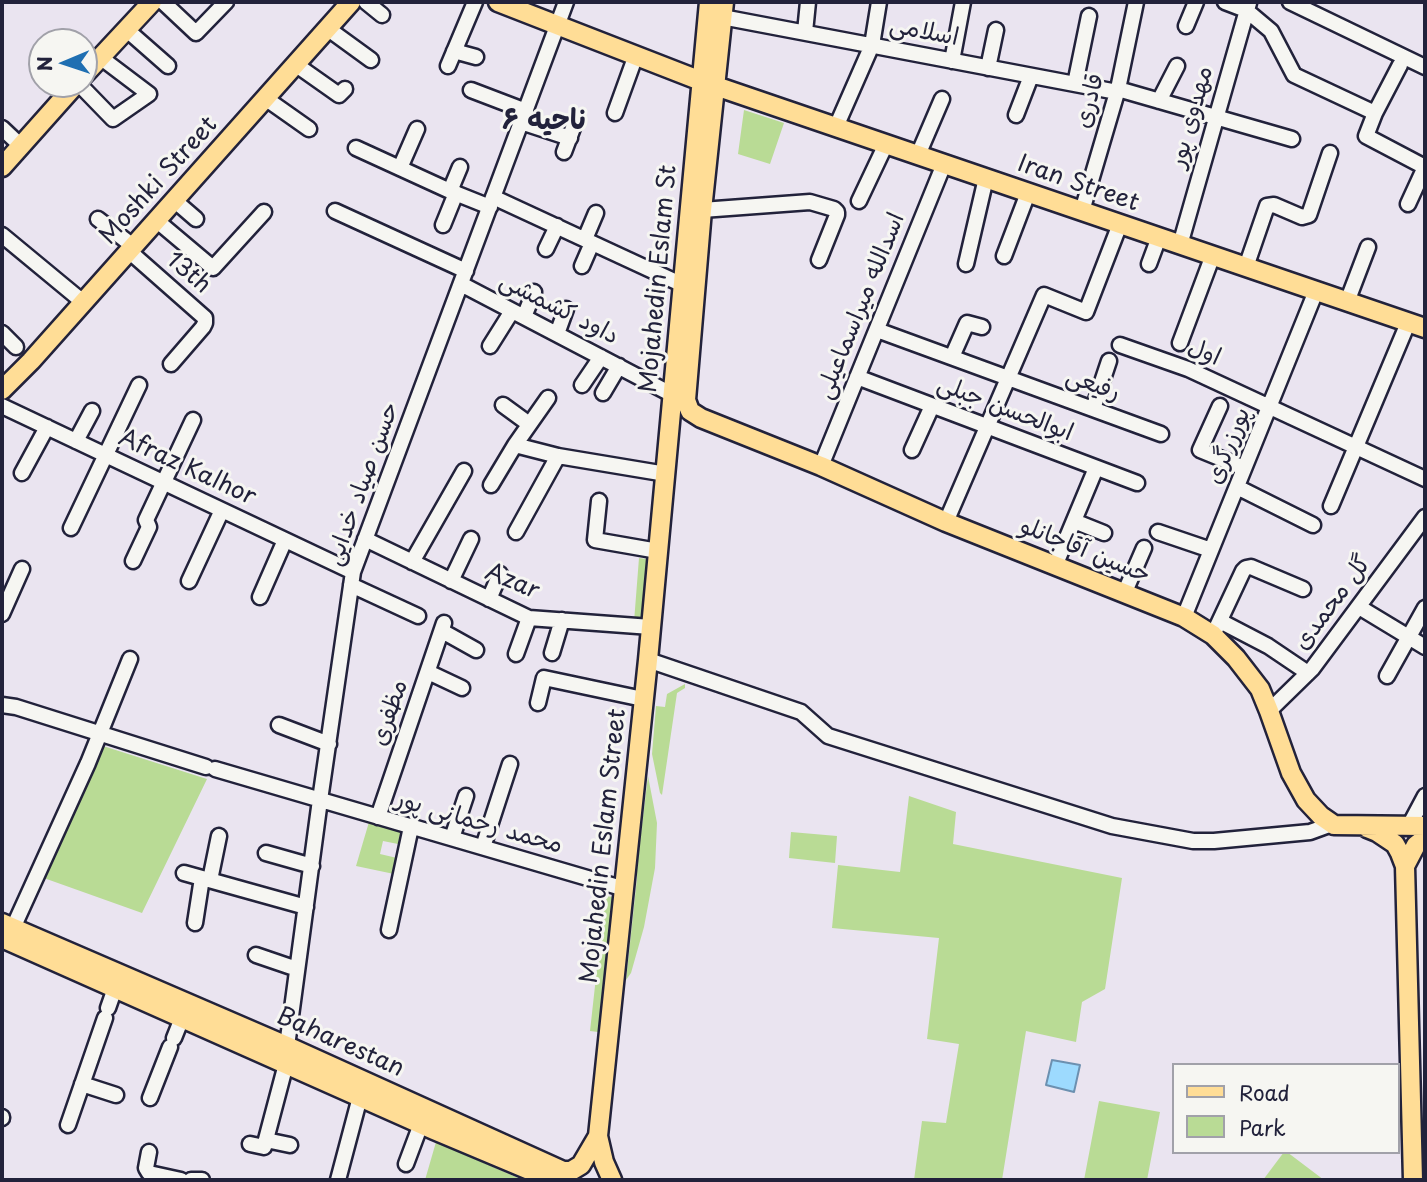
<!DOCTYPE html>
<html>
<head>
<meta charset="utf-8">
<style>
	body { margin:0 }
	#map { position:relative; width:1427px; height:1182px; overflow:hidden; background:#eae4f0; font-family:"Playpen Sans",sans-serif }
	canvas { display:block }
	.frame { position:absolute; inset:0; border:4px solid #22223b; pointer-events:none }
	.legend { position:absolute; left:1172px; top:1063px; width:228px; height:91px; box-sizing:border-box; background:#f6f6f2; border:2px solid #a1a1a9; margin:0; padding:9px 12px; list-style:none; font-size:21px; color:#22223b }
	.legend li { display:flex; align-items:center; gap:14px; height:35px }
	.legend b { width:35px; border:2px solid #a1a1a9 }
	.north { position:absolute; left:28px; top:28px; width:70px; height:70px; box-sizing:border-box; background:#f6f6f2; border:2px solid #a1a1a9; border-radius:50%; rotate:268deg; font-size:19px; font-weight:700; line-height:28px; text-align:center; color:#22223b }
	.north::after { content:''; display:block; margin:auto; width:24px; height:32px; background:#1f6fb2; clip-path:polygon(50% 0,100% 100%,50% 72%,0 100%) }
</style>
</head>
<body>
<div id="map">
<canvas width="1427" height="1182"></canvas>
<div class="frame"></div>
<ul class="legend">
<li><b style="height:9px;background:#ffdd96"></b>Road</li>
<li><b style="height:19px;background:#b9db95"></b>Park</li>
</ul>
<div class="north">N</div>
</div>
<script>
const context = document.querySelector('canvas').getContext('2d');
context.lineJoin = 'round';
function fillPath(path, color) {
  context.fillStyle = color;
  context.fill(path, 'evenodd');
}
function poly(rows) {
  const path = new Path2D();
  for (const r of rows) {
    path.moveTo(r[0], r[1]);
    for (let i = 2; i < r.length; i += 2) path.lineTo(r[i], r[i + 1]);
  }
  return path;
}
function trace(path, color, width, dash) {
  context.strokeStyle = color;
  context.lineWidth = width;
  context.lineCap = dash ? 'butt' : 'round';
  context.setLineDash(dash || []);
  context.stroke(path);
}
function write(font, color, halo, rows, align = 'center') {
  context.font = font + ' "Playpen Sans","Playpen Sans Arabic",sans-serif';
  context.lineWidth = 6;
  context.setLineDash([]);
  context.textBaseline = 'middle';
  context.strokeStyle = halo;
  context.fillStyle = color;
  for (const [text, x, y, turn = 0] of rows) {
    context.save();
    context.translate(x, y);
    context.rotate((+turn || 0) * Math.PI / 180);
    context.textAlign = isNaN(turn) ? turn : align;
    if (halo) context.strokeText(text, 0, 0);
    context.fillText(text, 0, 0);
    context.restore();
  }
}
fillPath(poly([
	[744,110,784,123,770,164,738,154],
	[639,558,647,559,642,623,634,622],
	[685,684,685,688,677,693,662,795,660,793,652,754,656,706,665,707,667,694],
	[103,746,207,779,142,913,41,877],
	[648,776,657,823,655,868,644,927,631,973,626,980,637,878,637,866],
	[909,796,956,812,953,844,1122,878,1105,989,1082,1002,1076,1042,1026,1031,1002,1180,914,1180,922,1121,946,1123,959,1044,927,1039,939,938,832,928,838,865,900,872],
	[369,822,401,830,398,844,383,841,380,854,397,858,394,874,356,866],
	[791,832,837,836,835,863,789,858],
	[605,896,614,897,598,1032,590,1031],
	[1099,1101,1160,1112,1147,1180,1084,1180],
	[436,1142,523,1180,425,1180],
	[1284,1152,1287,1152,1324,1180,1263,1180]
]), '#b9db95');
const water = poly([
	[1052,1060,1080,1065,1074,1092,1046,1085,1052,1060]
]);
fillPath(water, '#9ddafe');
trace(water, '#6c90b0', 2);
const minor = poly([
	[163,2,196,33,226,2],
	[366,2,382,15],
	[1225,2,1246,10,1271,31,1294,75,1375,113,1366,136,1425,167,1408,204],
	[1290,2,1425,67],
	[722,17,1117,92],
	[1186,26,1196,2],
	[327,28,371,60],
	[127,30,168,66],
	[805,32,808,2],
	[454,51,476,57],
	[952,61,963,2],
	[295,64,339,95,345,89],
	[448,66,475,2],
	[988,68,996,30],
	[79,84,113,119,149,94,100,57],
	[1075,84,1089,16],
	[1118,89,1292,139],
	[471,90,526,111],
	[265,98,309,129],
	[1159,101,1177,66],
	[615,113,636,55],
	[1375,113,1400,65],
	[1016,115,1031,76],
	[521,122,570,138],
	[836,127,872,45,879,2],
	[2,128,20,145],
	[356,148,450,191,490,207],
	[564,152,576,120],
	[918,155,942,99],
	[400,168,417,129],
	[450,191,460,167],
	[493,197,683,285],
	[174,200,196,219],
	[859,201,886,144],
	[702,210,810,202,834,209,837,212,837,215,819,260],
	[335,211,466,271],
	[1082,211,1118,89,1136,2],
	[98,219,133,246],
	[156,220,213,268,264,212],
	[443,225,456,193],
	[2,235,83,302],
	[585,239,596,213],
	[1180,245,1249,3],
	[546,249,557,226],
	[129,251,205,318,205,323,203,327,171,364],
	[1004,256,1028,193],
	[966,264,986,178],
	[1149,264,1159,237],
	[582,266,592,243],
	[1246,267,1267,206,1274,205,1302,217,1309,215,1330,153],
	[461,284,673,395],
	[1347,302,1368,247],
	[524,317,534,292],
	[877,330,1161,434],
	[2,333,16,347],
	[557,334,566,309],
	[1180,343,1213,255],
	[1120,345,1188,369,1425,479],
	[490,346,512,311],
	[952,357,967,323,982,327],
	[857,377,1137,483],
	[582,385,601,357],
	[603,393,619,366],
	[503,405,529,424],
	[2,406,353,572],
	[1220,406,1200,450,1244,468],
	[1093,409,1109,361],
	[76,441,92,411],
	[515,445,558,456,666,474],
	[912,450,932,406],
	[821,466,944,164],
	[22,473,47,427],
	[491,485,515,445,548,398],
	[1237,487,1313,525],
	[599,501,595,540,658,551],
	[1331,506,1408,323],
	[1074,521,1104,533],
	[946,522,1044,295,1086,312,1120,224],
	[71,528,139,385],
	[516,532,558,456],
	[1158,532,1211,550],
	[365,539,529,618,651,627],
	[133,561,149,527,146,520,193,420],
	[412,562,464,471],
	[1055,566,1096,468],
	[189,581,222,510],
	[451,581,471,539],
	[351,585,418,616],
	[1124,594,1144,548],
	[260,597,285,540],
	[489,599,500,574],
	[1359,607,1425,647],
	[2,614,22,569],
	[1184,617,1316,291],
	[1220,621,1268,646,1308,673],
	[442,631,476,650],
	[1213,635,1243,571,1246,568,1251,567,1303,589],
	[552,653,562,620],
	[516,654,529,618],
	[648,660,801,712,828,736,1112,826,1193,841,1214,841,1310,832,1332,824],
	[428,672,462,688],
	[1387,676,1425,608],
	[538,703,544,678,643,699],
	[2,705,16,707,206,767],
	[1269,711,1312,669,1425,517],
	[279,725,329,744],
	[215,769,625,889],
	[378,817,444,623],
	[1409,826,1425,796],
	[452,838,466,796],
	[483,847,510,764],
	[266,853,312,866],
	[184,873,306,907],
	[210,880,219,836],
	[195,923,202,878],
	[13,928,88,763,130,659],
	[389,930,411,827],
	[256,955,297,969],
	[108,1008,115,988],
	[174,1038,182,1018],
	[287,1046,320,800,353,572,566,2],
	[82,1084,116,1095],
	[150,1098,170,1047],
	[2,1118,2,1117],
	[68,1125,105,1018],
	[266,1140,290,1145],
	[250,1144,264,1147,286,1064],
	[149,1152,146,1168,149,1173,181,1180],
	[406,1164,421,1124],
	[191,1180,202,1180],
	[338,1180,360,1097]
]);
const major = poly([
	[498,2,701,81,1425,328],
	[724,2,702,210,686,400,690,411,701,418,821,466,946,522,1184,617,1213,635,1236,658,1260,689,1269,711,1291,773,1306,800,1321,816,1334,825,1425,826],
	[84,75,152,2],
	[2,167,76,84],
	[2,390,31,361,351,2],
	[1367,828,1377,832,1395,844,1400,853,1405,866,1413,1180],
	[1405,866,1416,845,1425,838],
	[2,923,287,1046,563,1171,571,1171,581,1165,598,1136],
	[2,938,434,1130,553,1180],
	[612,1180,604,1162,598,1136,648,660,709,2]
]);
trace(minor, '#22223b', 19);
trace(major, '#22223b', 23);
trace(minor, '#f6f6f2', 14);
trace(major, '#ffdd96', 18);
write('24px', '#22223b', '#f6f6f2', [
	["اسلامی",924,32,11],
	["قادرى",1090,101,-75],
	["مهدوی پور",1192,117,-74],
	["Moshki Street",159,181,-48],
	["Iran Street",1078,184,19],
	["13th",188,273,41],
	["Mojahedin Eslam St",659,279,-85],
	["اسدالله میراسماعیلی",861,306,-68],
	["داود کشمشی",559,309,27],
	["اول",1204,353,23],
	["رفیعی",1093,385,20],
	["ابوالحسن جبلی",1005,409,21],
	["پورزرگری",1229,446,-68],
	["Afraz Kalhor",187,468,25],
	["حسن صیاد خدایی",363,484,-70],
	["حسین آقاجانلو",1085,551,22],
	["Azar",512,582,23],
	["گل محمدی",1333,603,-53],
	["مظفری",390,713,-71],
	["محمد رحمانی پور",479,823,16],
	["Mojahedin Eslam Street",604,846,-84],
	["Baharestan",340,1043,24]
]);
write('bold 28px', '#22223b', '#f6f6f2', [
	["ناحیه ۶",544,121]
]);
</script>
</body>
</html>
